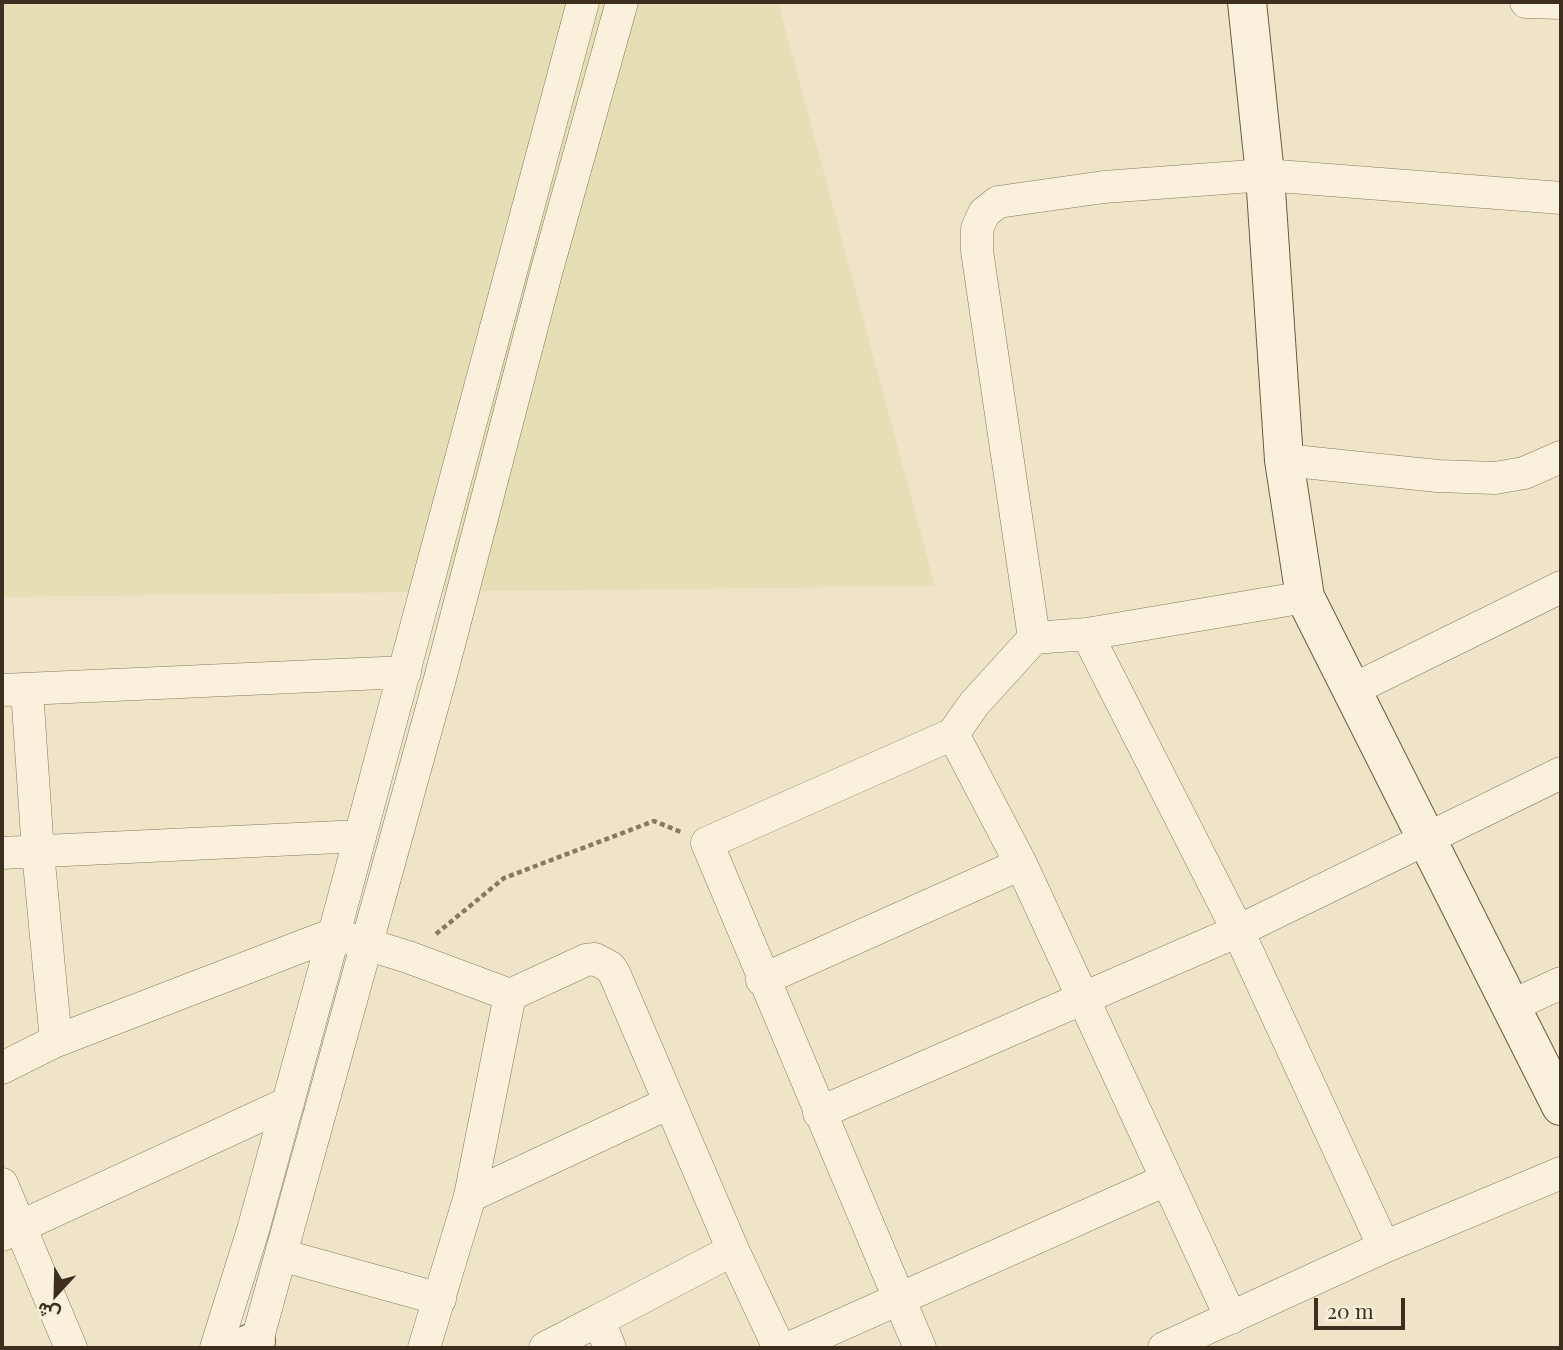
<!DOCTYPE html>
<html>
<head>
<meta charset="utf-8">
<style>
	body { margin:0 }
	#map { position:relative; width:1563px; height:1350px; overflow:hidden; background:#f0e4c8; font-family:"Playfair Display",Vazirmatn,serif }
	canvas { display:block }
	.frame { position:absolute; inset:0; border:4px solid #3d2e20; pointer-events:none }
	.north { position:absolute; left:21px; top:1259px; width:70px; height:70px; -webkit-text-stroke:5px #f7eed8; paint-order:stroke; rotate:202deg; font-size:19px; font-weight:700; line-height:28px; text-align:center; color:#3d2e20 }
	.north::after { content:''; display:block; margin:auto; width:24px; height:32px; background:#3d2e20; clip-path:polygon(50% 0,100% 100%,50% 72%,0 100%) }
	.scale { position:absolute; left:1314px; top:1298px; width:91px; height:32px; box-sizing:border-box; border:4px solid #3d2e20; border-top:0; padding-left:9px; font-size:21px; line-height:24px; white-space:nowrap; color:#3d2e20; -webkit-text-stroke:5px #f7eed8; paint-order:stroke }
</style>
</head>
<body>
<div id="map">
<canvas width="1563" height="1350"></canvas>
<div class="frame"></div>
<div class="north">ش</div>
<div class="scale">20 m</div>
</div>
<script>
const context = document.querySelector('canvas').getContext('2d');
context.lineJoin = 'round';
function fillPath(path, color) {
  context.fillStyle = color;
  context.fill(path, 'evenodd');
}
function poly(rows) {
  const path = new Path2D();
  for (const r of rows) {
    path.moveTo(r[0], r[1]);
    for (let i = 2; i < r.length; i += 2) path.lineTo(r[i], r[i + 1]);
  }
  return path;
}
function trace(path, color, width, dash) {
  context.strokeStyle = color;
  context.lineWidth = width;
  context.lineCap = dash ? 'butt' : 'round';
  context.setLineDash(dash || []);
  context.stroke(path);
}
fillPath(poly([
	[2,2,778,2,935,586,2,597]
]), '#e6deb5');
const street = poly([
	[1526,2,1561,3],
	[1284,460,1438,476,1495,478,1524,473,1561,457],
	[1087,634,1238,931,1384,1247],
	[1034,638,977,251,977,229,984,213,998,202,1104,187,1265,175,1561,198],
	[2,690,405,672],
	[27,690,38,852,56,1041],
	[1350,691,1561,587],
	[953,734,1021,864,1231,1318],
	[2,853,360,836],
	[762,980,1021,864],
	[1509,1007,1561,983],
	[2,1068,56,1041,334,934,408,957,510,995,586,960,595,959,610,967,615,975,733,1250,779,1348],
	[819,1113,1238,931,1561,773],
	[2,1184,71,1348],
	[470,1196,669,1103],
	[2,1235,288,1103],
	[281,1255,440,1299],
	[216,1348,253,1230,334,934,583,2],
	[255,1348,441,675,546,273,622,2],
	[424,1348,470,1196,510,995],
	[545,1348,599,1320],
	[610,1348,599,1320,733,1250],
	[789,1348,1166,1180],
	[920,1348,707,843,953,734,974,704,1034,638,1087,634,1305,597],
	[1164,1348,1384,1247,1561,1173]
]);
const secondary = poly([
	[1247,2,1265,175,1284,460,1305,597,1561,1106],
	[239,1348,256,1341]
]);
trace(street, '#8d765c', 33);
trace(secondary, '#6f573f', 40);
trace(poly([
	[436,934,504,878,654,821,681,832]
]), '#8d765c', 4.5, [5, 3.5]);
trace(street, '#faf1dc', 32);
trace(secondary, '#faf1dc', 38);
</script>
</body>
</html>
